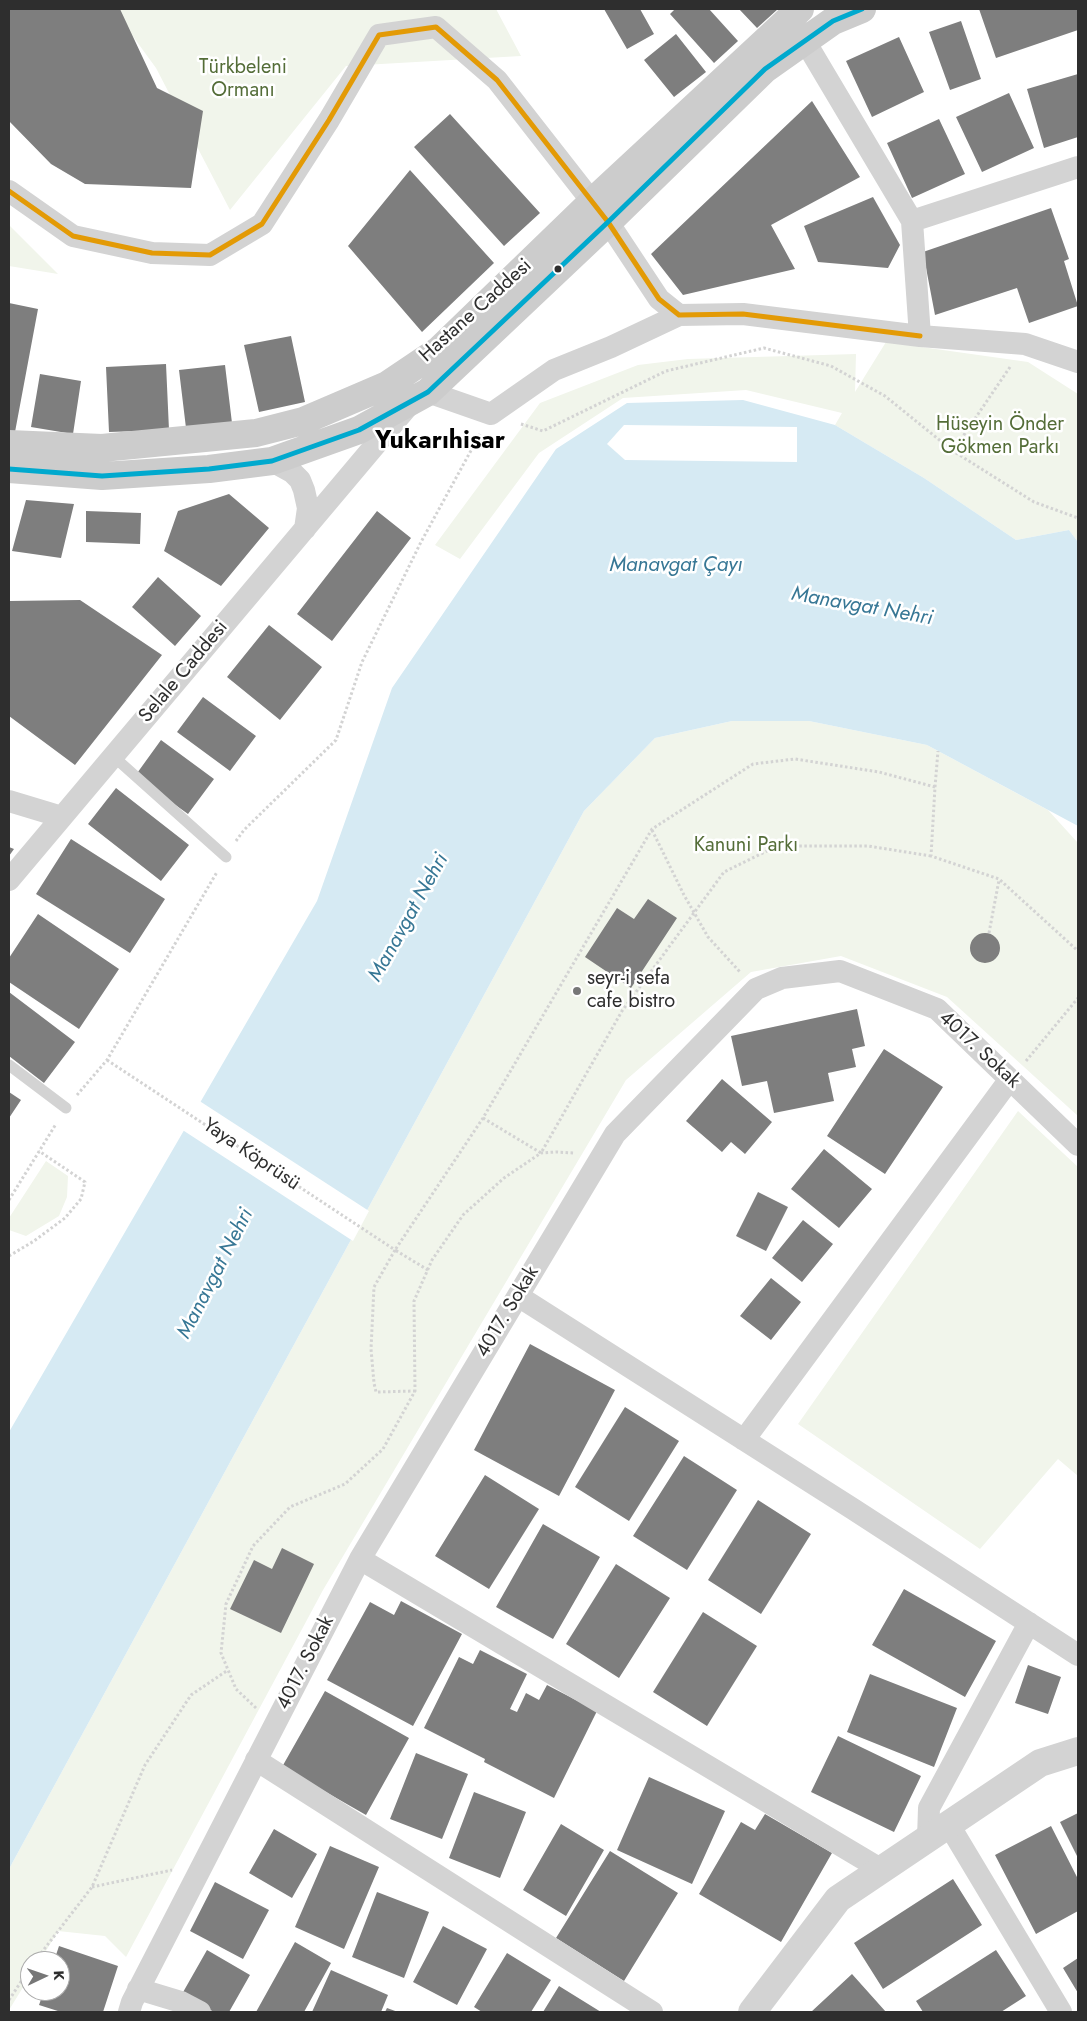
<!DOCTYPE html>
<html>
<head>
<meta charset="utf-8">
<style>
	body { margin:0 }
	#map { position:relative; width:1087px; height:2021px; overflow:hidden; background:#fff; font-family:Jost,sans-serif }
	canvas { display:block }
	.frame { position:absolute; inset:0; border:10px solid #2e2e2e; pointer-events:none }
	.north { position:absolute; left:20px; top:1951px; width:50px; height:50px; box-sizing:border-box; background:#fff; border:1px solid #ababab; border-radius:50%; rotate:87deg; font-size:14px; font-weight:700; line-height:20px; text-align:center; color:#2e2e2e }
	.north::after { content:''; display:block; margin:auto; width:18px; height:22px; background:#777; clip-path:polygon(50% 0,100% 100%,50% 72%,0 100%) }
</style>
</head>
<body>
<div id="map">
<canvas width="1087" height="2021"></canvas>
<div class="frame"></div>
<div class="north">K</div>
</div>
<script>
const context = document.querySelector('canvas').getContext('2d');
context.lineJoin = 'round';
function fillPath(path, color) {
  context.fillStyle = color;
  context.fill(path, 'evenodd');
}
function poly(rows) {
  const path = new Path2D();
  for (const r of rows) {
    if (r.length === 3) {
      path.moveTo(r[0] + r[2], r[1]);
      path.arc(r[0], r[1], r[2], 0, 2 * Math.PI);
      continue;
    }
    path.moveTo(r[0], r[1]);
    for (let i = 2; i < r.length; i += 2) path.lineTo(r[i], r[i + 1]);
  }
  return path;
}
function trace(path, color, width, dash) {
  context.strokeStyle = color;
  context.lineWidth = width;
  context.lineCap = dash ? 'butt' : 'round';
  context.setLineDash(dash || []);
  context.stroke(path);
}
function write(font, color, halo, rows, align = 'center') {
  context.font = font + ' Jost,sans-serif';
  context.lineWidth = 5;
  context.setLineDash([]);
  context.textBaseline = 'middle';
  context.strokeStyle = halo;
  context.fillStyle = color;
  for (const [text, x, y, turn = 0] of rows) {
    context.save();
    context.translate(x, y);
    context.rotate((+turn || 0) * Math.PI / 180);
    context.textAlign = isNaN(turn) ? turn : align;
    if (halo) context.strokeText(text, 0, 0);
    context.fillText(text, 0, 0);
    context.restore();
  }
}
fillPath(poly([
	[113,9,496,9,521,56,346,66,230,210,156,68],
	[9,225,58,274,9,266],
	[886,342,1028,362,1078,394,1078,542,1069,530,1016,540,924,478,835,425,842,413,746,390,623,398,539,453,460,559,435,545,540,403,638,365,688,359,856,354,855,392],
	[732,721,809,721,927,745,1048,810,1078,843,1078,1116,947,997,841,956,751,972,626,1080,323,1590,126,1957,105,1936,58,1931,40,1961,30,1961,30,1976,9,2010,9,1869,584,811,655,738],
	[1018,1111,1078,1167,1078,1476,1058,1459,980,1549,798,1424],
	[46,1161,68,1176,67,1197,59,1216,26,1236,9,1230,9,1218]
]), '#f1f5eb');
fillPath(poly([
	[743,400,835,425,924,478,1016,540,1069,530,1078,542,1078,826,927,745,809,721,732,721,655,738,584,811,9,1869,9,1432,317,901,392,688,556,449,627,403]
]), '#d6eaf3');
fillPath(poly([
	[624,425,797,427,797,462,625,460,607,444],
	[198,1100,369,1211,353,1241,181,1129]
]), '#fff');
fillPath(poly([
	[9,9,120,9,157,88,203,111,191,188,85,184,51,164,9,121],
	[604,9,640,9,654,34,627,49],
	[675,9,709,9,738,41,714,63,670,14],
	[739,9,778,9,757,28],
	[979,9,1077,9,1078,30,996,58],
	[961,21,981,79,950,90,929,32],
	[676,34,706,72,674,97,644,60],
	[899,37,924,92,872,117,846,61],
	[1078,74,1078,137,1044,148,1027,89],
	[1009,93,1034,148,982,172,956,117],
	[812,101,860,177,771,225,795,269,683,295,651,254],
	[450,114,540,213,504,246,414,147],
	[939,119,965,174,912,198,887,143],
	[410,170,494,263,422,332,348,246],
	[873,197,900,245,888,268,818,262,804,226],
	[1051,208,1069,259,1064,261,1078,306,1029,323,1017,288,935,315,923,252],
	[9,303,38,309,15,432,9,431],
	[291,336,305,402,259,412,244,345],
	[166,364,169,430,109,432,106,367],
	[225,365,232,423,186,428,179,370],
	[40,374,81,381,73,434,31,427],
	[229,494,269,528,221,586,164,551,178,511],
	[26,500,74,504,61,558,12,551],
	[86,511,141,513,140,544,86,542],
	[377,511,411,538,332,641,297,614],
	[158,577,201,616,175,646,132,607],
	[80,600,162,655,75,765,9,716,9,601],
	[269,625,322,667,280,720,227,677],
	[203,697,256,736,230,771,177,732],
	[161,740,214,779,188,814,135,776],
	[116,788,189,845,161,881,88,824],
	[71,839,165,899,130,953,36,894],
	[9,847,14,849,9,856],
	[648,899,677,918,631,988,585,957,617,908,634,919],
	[38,914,119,969,79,1029,9,982,9,958],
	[985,948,15],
	[9,992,75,1042,44,1083,9,1056],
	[857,1009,865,1046,852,1049,856,1067,828,1073,834,1101,774,1113,767,1081,742,1086,731,1036],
	[884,1049,943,1087,885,1174,827,1136],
	[722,1079,772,1122,745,1154,731,1142,722,1152,686,1121],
	[9,1092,21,1100,9,1118],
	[824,1149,872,1189,839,1228,791,1189],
	[758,1192,788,1207,766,1251,736,1236],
	[803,1220,833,1244,802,1282,772,1258],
	[771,1278,801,1302,771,1340,740,1316],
	[530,1344,615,1390,559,1496,474,1450],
	[625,1407,679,1441,629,1521,575,1487],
	[684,1456,737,1490,687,1570,633,1536],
	[485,1475,539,1509,489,1589,435,1556],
	[758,1500,811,1534,761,1614,708,1580],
	[543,1524,600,1557,553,1639,496,1607],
	[282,1548,314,1564,281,1633,230,1609,254,1560,272,1569],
	[616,1564,670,1598,619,1678,566,1644],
	[904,1589,996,1641,965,1697,872,1645],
	[401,1601,462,1634,413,1726,327,1680,370,1602,394,1615],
	[703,1612,757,1646,707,1726,653,1692],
	[480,1650,527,1674,510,1709,517,1712,526,1693,539,1700,547,1685,597,1711,554,1798,484,1762,485,1759,424,1728,459,1657,473,1664],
	[1028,1665,1061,1677,1048,1714,1015,1703],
	[870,1674,957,1708,934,1767,847,1732],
	[325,1691,409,1738,366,1815,282,1767],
	[838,1736,921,1776,894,1832,811,1792],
	[416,1753,468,1774,442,1839,390,1819],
	[649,1777,725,1811,692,1884,617,1850],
	[474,1792,526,1812,500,1878,449,1858],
	[1078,1813,1078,1858,1060,1822],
	[765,1814,832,1853,781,1942,699,1894,741,1822,755,1830],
	[561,1824,604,1850,566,1916,523,1890],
	[1051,1826,1078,1879,1078,1911,1036,1934,995,1855],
	[274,1829,317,1854,292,1898,249,1873],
	[330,1846,379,1867,344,1949,295,1927],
	[610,1851,678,1893,624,1981,556,1938],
	[953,1879,982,1925,883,1989,854,1943],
	[215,1882,269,1910,243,1959,190,1931],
	[377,1892,429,1912,404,1978,352,1957],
	[443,1926,487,1949,457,2005,413,1982],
	[295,1942,331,1963,304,2012,256,2012],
	[59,1946,118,1966,103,2012,61,2012,39,2005,44,1991,60,1991,60,1961,54,1961],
	[207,1950,250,1975,229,2012,214,2012,182,1994],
	[996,1950,1026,1996,1001,2012,923,2012,916,2001],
	[507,1953,551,1980,531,2012,482,2012,474,2007],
	[1078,1958,1078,1993,1063,1968],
	[331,1970,388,1995,381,2012,312,2012],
	[852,1974,886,2012,811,2012],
	[559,1986,601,2012,543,2012],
	[387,2008,398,2012,385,2012]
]), '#7e7e7e');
trace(poly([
	[1010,367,953,451,1034,502,1078,518],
	[521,424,543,431,666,371,764,348,831,366,885,396,953,451],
	[935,787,938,751],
	[652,830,684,895,708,937,740,972],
	[236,841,244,830,336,740,362,662,421,542,480,434],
	[989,933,999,880],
	[107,1060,395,1250,374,1287,371,1349,374,1383,376,1392,415,1391],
	[1026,1061,1078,998],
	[77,1095,107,1060,217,872],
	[483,1118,541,1153,622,1011,724,872,777,846,868,846,931,856],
	[9,1200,56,1124],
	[9,1256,34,1241,65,1218,81,1199,85,1182,39,1151],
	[428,1270,395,1250,483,1118,652,829,753,764,795,759,879,772,935,787,931,856,999,879,1078,951],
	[256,1708,236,1689,221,1653,226,1604,253,1546,290,1507,345,1484,383,1449,415,1391,414,1301,432,1260,463,1215,504,1178,541,1153,556,1152,574,1153],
	[92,1887,172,1870],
	[35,1961,92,1887,145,1765,191,1695,228,1670],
	[9,2000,30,1968]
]), '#d3d3d3', 3, [2.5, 2.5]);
trace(poly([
	[113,756,226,857],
	[9,1065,66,1108]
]), '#d3d3d3', 11);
trace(poly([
	[796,26,912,221,920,336,1025,344,1078,362],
	[9,191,73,236,152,253,210,255,262,224,329,120,379,35,436,27,497,80,608,222,659,299,679,315,743,314,920,336],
	[912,221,1078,167],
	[428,392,491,414,554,370,611,347,679,315],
	[272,461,292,472,300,480,304,490,308,508,305,529],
	[9,801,62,817],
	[9,880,409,405],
	[518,1296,853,1509,1078,1655],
	[744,1440,1010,1079],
	[360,1559,882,1870],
	[256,1760,652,2012],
	[949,1825,1061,2012],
	[928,1838,929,1808,1029,1623],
	[138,1989,181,2002,200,2012],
	[129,2012,132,2002,360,1559,615,1134,756,989,782,978,840,971,937,1009,1078,1145]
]), '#d3d3d3', 22);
trace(poly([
	[752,2012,838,1899,1040,1763,1078,1751]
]), '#d3d3d3', 28);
trace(poly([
	[9,444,102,448,256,433,303,421,387,385,439,350,592,202,800,9],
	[9,469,102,476,209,469,272,461,359,430,428,392,608,222,765,69,833,21,862,9]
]), '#ccc', 28);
trace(poly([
	[9,191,73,236,152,253,210,255,262,224,329,120,379,35,436,27,497,80,608,222,659,299,679,315,743,314,920,336]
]), '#e39a05', 5);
trace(poly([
	[9,469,102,476,209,469,272,461,359,430,428,392,608,222,765,69,833,21,862,9]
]), '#00a9ce', 5);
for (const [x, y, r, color] of [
	[558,269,4.5,"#2e2e2e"],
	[577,991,5,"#777"]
]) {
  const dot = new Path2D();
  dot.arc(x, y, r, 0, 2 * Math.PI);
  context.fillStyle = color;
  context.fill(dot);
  trace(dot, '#fff', 2);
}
write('20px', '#546d38', '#fff', [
	["Türkbeleni",243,68],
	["Ormanı",243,91],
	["Hüseyin Önder",1000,425],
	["Gökmen Parkı",1000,448],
	["Kanuni Parkı",746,846]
]);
write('20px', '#2e2e2e', '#fff', [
	["Hastane Caddesi",476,311,-42],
	["Selale Caddesi",184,672,-50],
	["4017. Sokak",979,1050,43],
	["Yaya Köprüsü",251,1155,34],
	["4017. Sokak",508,1312,-59],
	["4017. Sokak",306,1663,-63]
]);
write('20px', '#2e2e2e', '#fff', [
	["seyr-i sefa",587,979],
	["cafe bistro",587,1002]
], 'left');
write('italic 21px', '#377795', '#fff', [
	["Manavgat Çayı",676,566],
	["Manavgat Nehri",862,607,10],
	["Manavgat Nehri",409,918,-61],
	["Manavgat Nehri",216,1274,-63]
]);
write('bold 25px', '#000', '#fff', [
	["Yukarıhisar",440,442]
]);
</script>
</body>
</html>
